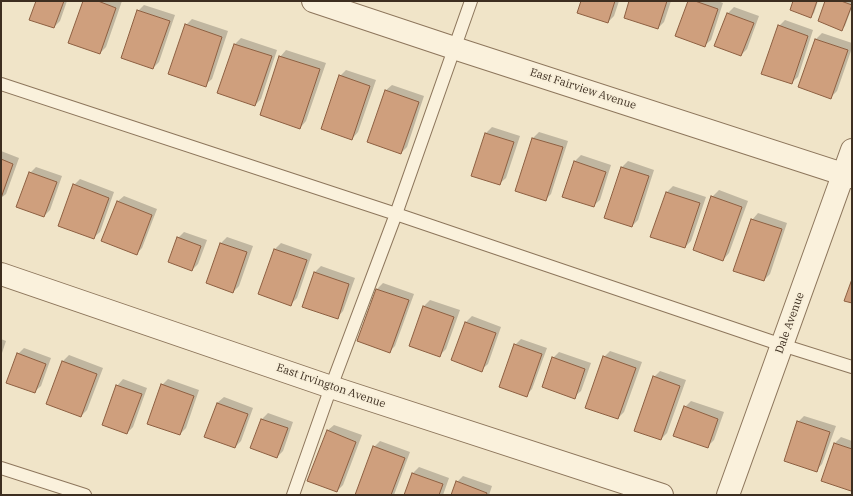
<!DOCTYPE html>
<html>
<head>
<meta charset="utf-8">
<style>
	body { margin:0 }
	#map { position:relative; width:853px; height:496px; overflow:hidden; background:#f0e4c8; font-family:"IBM Plex Serif",serif }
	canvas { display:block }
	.frame { position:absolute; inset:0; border:2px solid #3d2e20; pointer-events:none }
</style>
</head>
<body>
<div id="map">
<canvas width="853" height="496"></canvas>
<div class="frame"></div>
</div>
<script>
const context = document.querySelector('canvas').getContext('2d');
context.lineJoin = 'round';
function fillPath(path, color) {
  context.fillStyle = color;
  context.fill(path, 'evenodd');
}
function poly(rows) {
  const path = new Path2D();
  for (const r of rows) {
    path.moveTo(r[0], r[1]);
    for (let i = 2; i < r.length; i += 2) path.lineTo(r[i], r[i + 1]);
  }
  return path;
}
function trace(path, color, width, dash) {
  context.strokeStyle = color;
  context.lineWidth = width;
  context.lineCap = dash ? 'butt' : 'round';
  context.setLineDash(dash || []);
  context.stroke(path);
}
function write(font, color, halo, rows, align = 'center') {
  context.font = font + ' "IBM Plex Serif",serif';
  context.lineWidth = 3.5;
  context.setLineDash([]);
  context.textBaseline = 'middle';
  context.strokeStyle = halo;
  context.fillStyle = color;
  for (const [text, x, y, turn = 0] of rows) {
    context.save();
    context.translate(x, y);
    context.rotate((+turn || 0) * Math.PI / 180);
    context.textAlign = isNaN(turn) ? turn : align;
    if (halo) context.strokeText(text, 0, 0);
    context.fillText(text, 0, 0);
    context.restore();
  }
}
fillPath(poly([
	[37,1,67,1,60,21,54,27],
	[84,1,122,1,106,47,100,53],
	[582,1,619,1,614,16,608,22],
	[630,1,671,1,664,22,658,28],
	[689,1,718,1,723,3,711,40,704,46],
	[794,1,818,1,814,13,811,16],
	[826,1,852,1,852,7,845,26,842,29],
	[144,5,175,15,159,62,153,68,138,11],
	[734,7,759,16,747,49,741,55,728,13],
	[192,19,228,31,212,79,205,85,186,25],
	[785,20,813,30,798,77,791,83,779,26],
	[822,33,852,43,852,48,837,91,831,97,799,87,816,39],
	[241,38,277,50,261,99,255,105,219,92,235,44],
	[286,50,326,63,306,121,300,128,280,57],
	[346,70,376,80,358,132,352,139,340,76],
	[392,85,424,96,407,147,401,153,385,91],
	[492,127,520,136,506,178,499,184,472,175,486,133],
	[539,132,568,141,551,194,545,200,516,190,533,138],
	[1,151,19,158,6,194,1,198],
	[581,155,611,165,600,200,593,206,575,161],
	[628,161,654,170,638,220,632,226,605,217,622,167],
	[36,167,62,176,50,210,44,216,30,173],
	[80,179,114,192,100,232,93,238,74,185],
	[673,186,706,197,691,241,685,247,652,236,667,192],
	[719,190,748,201,729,253,723,260,712,197],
	[124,196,157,209,142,248,136,254,117,202],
	[758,213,787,223,770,274,764,280,752,220],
	[184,232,207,240,198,264,192,270,178,238],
	[227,237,253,246,239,286,233,292,207,282,221,243],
	[281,243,312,254,297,298,290,305,260,294,275,249],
	[321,266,355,278,343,311,337,318,315,272],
	[383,283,414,294,395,346,389,352,358,341,377,289],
	[430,300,460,310,446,349,440,355,410,345,424,306],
	[472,316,501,327,488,364,481,370,466,322],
	[1,339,6,341,1,356],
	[521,339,547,348,532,389,526,395,515,345],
	[24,348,51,358,41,386,34,392,18,354],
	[610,351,642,362,624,412,618,418,604,357],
	[559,352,591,363,581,391,574,397,553,358],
	[69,355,103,368,87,410,81,416,63,361],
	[660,371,686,380,667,433,661,439,654,377],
	[123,379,147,388,133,427,127,433,117,386],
	[168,379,199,390,186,428,180,434,162,385],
	[224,397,253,408,241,441,235,447,205,436,217,403],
	[691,401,724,412,714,440,708,446,685,407],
	[268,413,293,422,283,451,277,457,252,448,262,419],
	[804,416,836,426,822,464,816,471,798,422],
	[334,425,362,435,343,485,337,491,327,431],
	[841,437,852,441,852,489,851,490,835,443],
	[380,441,410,452,394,495,356,495,374,447],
	[419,467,449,478,443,495,405,495,413,473],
	[463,476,492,486,489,495,452,495,457,482]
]), '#0003');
const building = poly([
	[36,1,64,1,54,28,29,20,36,1],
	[83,1,98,1,116,8,100,54,68,43,83,1],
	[581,1,615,1,608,23,577,13,581,1],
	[629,1,667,1,658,29,624,18,629,1],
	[688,1,695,1,718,9,705,47,675,36,688,1],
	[793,1,817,1,811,18,790,10,793,1],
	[825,1,841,1,852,5,842,31,818,21,825,1],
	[137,10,170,21,153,69,121,58,137,10],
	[727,13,754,23,741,56,714,46,727,13],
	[185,24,222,37,206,87,168,74,185,24],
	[778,25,808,36,792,84,761,74,778,25],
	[815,39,848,50,831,99,798,87,815,39],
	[234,44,272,56,255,106,217,93,234,44],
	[279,56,320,69,300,129,260,115,279,56],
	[339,75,370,86,352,140,321,129,339,75],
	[385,90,419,102,401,154,367,142,385,90],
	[485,133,514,142,500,185,471,176,485,133],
	[532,138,563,147,546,201,515,191,532,138],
	[1,159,13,164,1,198,1,159],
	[574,161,606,172,594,207,562,197,574,161],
	[621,167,649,176,632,227,604,218,621,167],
	[29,172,57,182,44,217,16,207,29,172],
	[73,184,109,198,94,239,58,226,73,184],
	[666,192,700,203,685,248,650,237,666,192],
	[711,196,742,207,723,261,693,250,711,196],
	[117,201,152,215,137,255,101,241,117,201],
	[751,219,782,229,764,281,733,271,751,219],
	[177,237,201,246,192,271,168,262,177,237],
	[220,243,247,252,233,293,206,283,220,243],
	[274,249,307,260,291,306,258,294,274,249],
	[314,272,349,284,338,319,302,307,314,272],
	[852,279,852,303,844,301,852,279],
	[376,289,409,300,390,353,357,341,376,289],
	[423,306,454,317,440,357,409,346,423,306],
	[465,322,496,333,482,372,451,360,465,322],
	[514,344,542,354,527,397,499,387,514,344],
	[17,353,46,364,35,393,6,383,17,353],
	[603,356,636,368,618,419,585,408,603,356],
	[552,357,585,369,575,399,542,387,552,357],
	[62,361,97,374,81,417,46,404,62,361],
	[653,376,680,386,661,440,634,431,653,376],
	[161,384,194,396,180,435,147,424,161,384],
	[116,385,142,394,127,434,102,425,116,385],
	[217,403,248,414,235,448,204,437,217,403],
	[684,406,718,419,708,448,673,436,684,406],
	[261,419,288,428,277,458,250,448,261,419],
	[797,421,830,432,817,472,784,461,797,421],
	[327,430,356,442,337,492,307,481,327,430],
	[834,443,852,449,852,488,851,491,821,481,834,443],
	[373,446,405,458,391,495,355,495,373,446],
	[412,473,443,484,439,495,404,495,412,473],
	[456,481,487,493,486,495,451,495,456,481]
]);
fillPath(building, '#cf9f7d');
trace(building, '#8d5f41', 1);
const service = poly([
	[1,84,396,214,782,345,852,367],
	[1,468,85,495],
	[293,495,331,387,396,214,471,1]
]);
const minor = poly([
	[313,1,454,48,852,177],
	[1,274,331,387,662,495],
	[728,495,852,150]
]);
trace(service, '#8d765c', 14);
trace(minor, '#8d765c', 24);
trace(service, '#faf1dc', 12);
trace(minor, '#faf1dc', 22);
write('11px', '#3d2e20', '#f7eed8', [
	["East Fairview Avenue",583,89,18],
	["Dale Avenue",790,323,-70],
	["East Irvington Avenue",331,386,19]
]);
</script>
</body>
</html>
